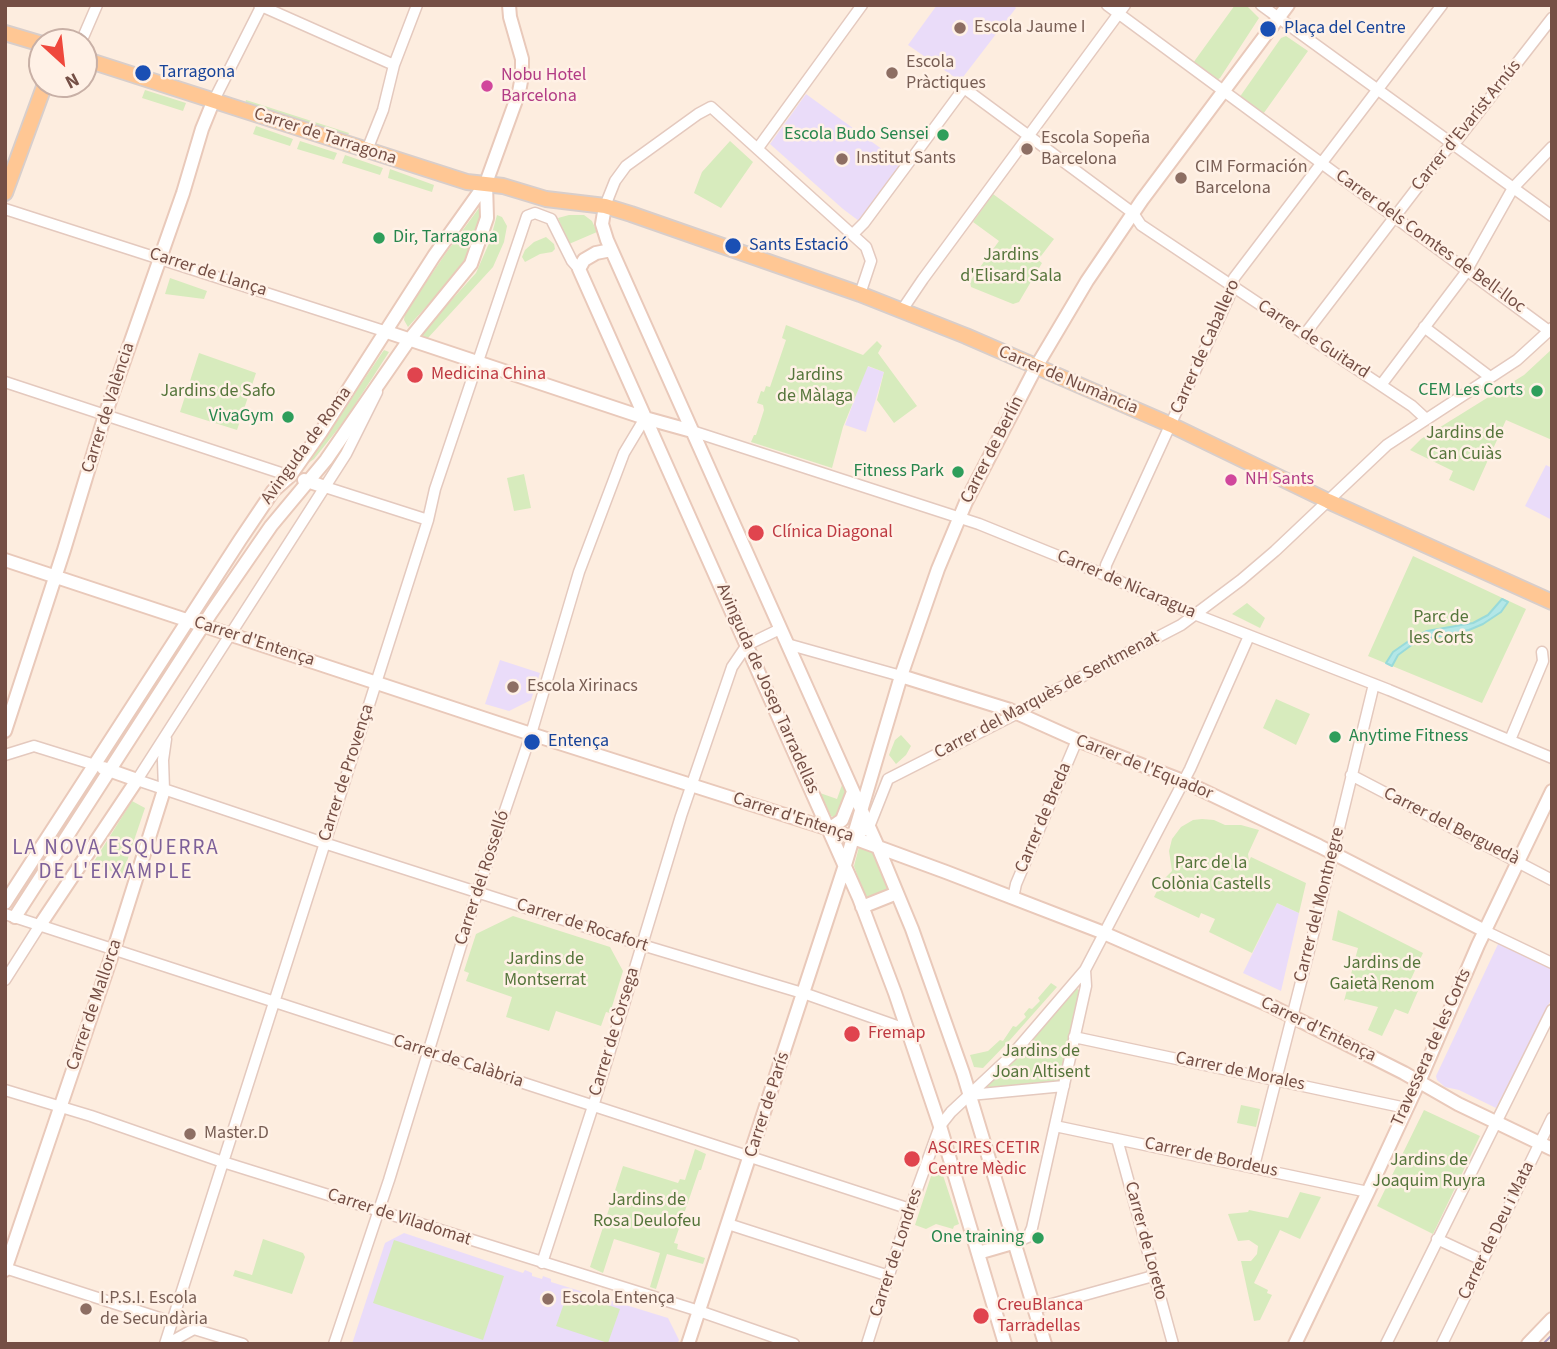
<!DOCTYPE html>
<html>
<head>
<meta charset="utf-8">
<style>
	body { margin:0 }
	#map { position:relative; width:1557px; height:1349px; overflow:hidden; background:#fdeddf; font-family:"Source Sans 3",sans-serif }
	canvas { display:block }
	.frame { position:absolute; inset:0; border:7px solid #754f45; pointer-events:none }
	.north { position:absolute; left:28px; top:28px; width:70px; height:70px; box-sizing:border-box; background:#fff1e6; border:2px solid #c8b0a6; border-radius:50%; rotate:153deg; font-size:19px; font-weight:700; line-height:28px; text-align:center; color:#754f45 }
	.north::after { content:''; display:block; margin:auto; width:24px; height:32px; background:#ef483c; clip-path:polygon(50% 0,100% 100%,50% 72%,0 100%) }
</style>
</head>
<body>
<div id="map">
<canvas width="1557" height="1349"></canvas>
<div class="frame"></div>
<div class="north">N</div>
</div>
<script>
const context = document.querySelector('canvas').getContext('2d');
context.lineJoin = 'round';
function fillPath(path, color) {
  context.fillStyle = color;
  context.fill(path, 'evenodd');
}
function poly(rows) {
  const path = new Path2D();
  for (const r of rows) {
    path.moveTo(r[0], r[1]);
    for (let i = 2; i < r.length; i += 2) path.lineTo(r[i], r[i + 1]);
  }
  return path;
}
function trace(path, color, width, dash) {
  context.strokeStyle = color;
  context.lineWidth = width;
  context.lineCap = dash ? 'butt' : 'round';
  context.setLineDash(dash || []);
  context.stroke(path);
}
function write(font, color, halo, rows, align = 'center') {
  context.font = font + ' "Source Sans 3",sans-serif';
  context.lineWidth = 5;
  context.setLineDash([]);
  context.textBaseline = 'middle';
  context.strokeStyle = halo;
  context.fillStyle = color;
  for (const [text, x, y, turn = 0] of rows) {
    context.save();
    context.translate(x, y);
    context.rotate((+turn || 0) * Math.PI / 180);
    context.textAlign = isNaN(turn) ? turn : align;
    if (halo) context.strokeText(text, 0, 0);
    context.fillText(text, 0, 0);
    context.restore();
  }
}
fillPath(poly([
	[937,5,1013,5,1016,8,960,81,908,45],
	[806,94,901,163,859,221,843,209,770,144],
	[867,366,884,372,866,432,845,425],
	[1546,465,1552,468,1552,520,1525,506],
	[500,660,540,673,531,700,509,711,485,704],
	[1277,903,1299,913,1281,991,1243,973],
	[1499,942,1552,968,1552,998,1496,1108,1459,1090,1445,1087,1437,1080,1436,1076],
	[404,1233,523,1273,525,1270,532,1273,532,1276,542,1279,543,1276,551,1279,551,1282,668,1318,679,1340,677,1344,352,1344,385,1243]
]), '#eadcf9');
fillPath(poly([
	[1235,5,1246,5,1259,18,1220,78,1217,80,1193,63],
	[1286,36,1308,51,1261,117,1239,98,1281,38],
	[145,90,186,103,183,111,142,98],
	[246,100,349,133,347,137,245,104],
	[256,126,293,139,290,146,253,134],
	[300,141,337,153,334,160,297,149],
	[730,141,753,162,721,208,694,193,702,172],
	[345,155,383,168,380,175,342,163],
	[390,169,434,185,432,192,388,178],
	[993,194,1054,239,1038,260,1042,263,1019,302,1013,304,971,287,970,281,999,241,973,222],
	[479,208,484,210,468,256,461,268,408,327,404,320,405,313,446,253],
	[497,215,502,217,507,226,504,242,493,267,427,339,419,336,476,273,490,241],
	[584,215,592,221,597,232,569,244,558,218,569,215],
	[546,237,554,244,555,249,552,252,540,254,525,262,522,257,525,250,534,242],
	[170,278,207,291,204,299,165,294],
	[786,325,863,355,877,341,882,346,878,353,917,406,894,423,877,400,884,372,868,366,843,427,832,468,751,442,754,435,756,435,764,410,763,405,757,403,761,391,764,392,766,386,770,387,786,340,782,338],
	[1552,349,1552,440,1506,420,1474,491,1449,480,1453,471,1410,450,1421,439,1524,375],
	[384,350,389,352,345,420,314,459,307,464],
	[199,353,256,373,237,430,180,412],
	[524,474,531,508,514,511,507,478],
	[1413,556,1526,609,1482,703,1368,656],
	[1247,603,1265,618,1260,628,1232,614],
	[1276,699,1310,714,1296,745,1263,728],
	[901,735,911,746,906,755,896,764,889,755,895,740],
	[843,782,848,795,837,819,831,816,820,793,837,799],
	[132,801,145,808,122,876,93,863],
	[1202,819,1214,820,1225,825,1241,825,1259,830,1248,854,1249,861,1251,857,1306,883,1299,913,1277,903,1252,953,1209,932,1215,919,1201,913,1199,918,1154,897,1162,881,1172,871,1169,851,1172,839,1181,827,1193,820],
	[859,847,874,852,889,888,888,890,868,899,865,897,854,866],
	[1338,910,1423,953,1411,979,1421,984,1408,1014,1395,1009,1382,1036,1368,1030,1378,1007,1346,999,1344,1001,1358,948,1332,940],
	[513,916,610,947,623,971,610,1013,606,1012,601,1026,556,1011,549,1031,506,1017,512,997,466,981,469,973,464,971,476,934],
	[1051,983,1057,987,1010,1040,983,1068,974,1067,970,1055,988,1051,1000,1040,1003,1041,1013,1026,1016,1027,1026,1017,1024,1014,1029,1008,1032,1009,1040,1001,1038,998],
	[1076,988,1080,991,1060,1083,988,1089,987,1086,1050,1020],
	[1241,1105,1260,1109,1256,1127,1237,1123],
	[1424,1110,1480,1136,1433,1234,1377,1206],
	[695,1149,706,1154,701,1170,699,1170,674,1243,678,1244,677,1249,705,1258,703,1264,667,1254,656,1289,650,1287,660,1253,614,1239,603,1273,590,1267,623,1166,678,1183,680,1179,685,1180],
	[940,1166,959,1224,954,1226,953,1229,936,1224,926,1229,915,1225,933,1170],
	[1300,1192,1321,1197,1300,1239,1280,1230,1254,1283,1268,1290,1267,1293,1272,1295,1260,1320,1254,1321,1241,1261,1251,1261,1257,1254,1258,1246,1249,1240,1238,1241,1228,1214,1248,1212,1249,1210,1288,1218],
	[263,1239,303,1253,305,1257,292,1294,233,1276,235,1270,252,1275],
	[394,1240,504,1276,483,1340,373,1303],
	[568,1292,620,1309,608,1343,556,1326]
]), '#d7ebbd');
const water = poly([
	[1502,599,1508,602,1501,612,1483,624,1469,630,1417,641,1398,655,1392,666,1386,663,1393,652,1413,638,1427,631,1473,623,1488,615,1502,599]
]);
fillPath(water, '#b3e7e7');
trace(water, '#98dada', 2);
const street = poly([
	[259,5,394,65],
	[1107,5,1549,331],
	[1261,5,1552,216],
	[81,42,97,5],
	[213,102,262,5],
	[758,148,862,5],
	[367,150,383,110,394,65,417,5],
	[605,206,615,181,626,166,698,114,711,107,866,247,871,261,860,294],
	[5,209,387,332],
	[853,234,864,223,964,88,1133,213,1141,225,1412,406,1425,418],
	[902,310,923,279,1125,5],
	[1424,327,1490,377],
	[1305,334,1446,150,1458,139,1552,18],
	[5,382,290,476],
	[1381,385,1464,275,1513,188,1552,147],
	[377,392,346,454,137,780,324,843,642,945,809,995,908,1030],
	[692,431,979,524,1105,575,1189,612,1389,690,1552,758],
	[325,487,428,520],
	[1105,575,1106,565,1229,297,1234,278,1442,5],
	[787,644,901,676],
	[1510,740,1543,661,1542,652],
	[5,755,34,746,95,765],
	[1351,775,1552,880],
	[164,790,163,760,166,739],
	[854,837,869,827,888,779,1018,713,1056,690,1181,625,1241,580,1275,551,1387,445,1517,360,1552,328],
	[1013,898,1016,884,1077,740],
	[5,914,910,1209],
	[1485,931,1552,963],
	[5,980,40,925],
	[1074,1037,1406,1108],
	[5,1090,91,1116,223,1162,699,1311,794,1344],
	[970,1095,1064,1086],
	[1055,1126,1368,1192],
	[1117,1139,1173,1344],
	[1254,1166,1315,927,1374,684],
	[728,1224,889,1276],
	[1437,1239,1482,1260],
	[1016,1242,1028,1237,1032,1228,1086,986,1085,970],
	[542,1263,595,1100,681,816,732,667,747,645,780,629],
	[5,1268,172,1322],
	[1034,1309,1153,1276],
	[165,1344,428,520,435,489,527,216,535,213,551,219,572,261,579,269],
	[167,1344,194,1329,243,1344],
	[334,1344,389,1180,477,893,531,734,579,572,624,453,645,418],
	[867,1344,910,1209,940,1126,951,1112,1012,1055,1085,970,1190,769,1249,636],
	[1386,1344,1552,1010],
	[1442,1344,1552,1118]
]);
const secondary = poly([
	[605,206,602,224,607,240,878,847,912,929,963,1073,1045,1344],
	[611,250,596,253,584,260,579,269,859,898,895,993,940,1126,1005,1344],
	[387,332,645,418,692,431],
	[304,480,325,487],
	[5,560,531,734,829,829,946,872,1099,931,1273,1007,1404,1073,1458,1104,1552,1149],
	[901,676,1010,710,1077,740,1183,781,1319,846,1485,931],
	[5,731,64,550,105,415,183,193,202,129,213,102],
	[829,829,842,820,853,792],
	[5,903,240,540,273,491,290,476,321,432,434,256,486,183,519,92,522,76,522,59,510,17,509,5],
	[862,907,897,893],
	[15,917,211,613,271,526,326,460,409,340,471,264,487,218,486,183],
	[40,925,137,780,103,768],
	[978,1253,1016,1242],
	[5,1270,114,949,164,790],
	[688,1344,845,865,901,676,938,569,966,502,1036,367,1087,281,1142,200,1288,5],
	[1295,1344,1368,1192,1419,1082,1478,945,1552,791],
	[1528,1344,1552,1319]
]);
const primary = poly([
	[5,33,42,44],
	[84,59,467,182,503,186,546,199,605,206,631,214,860,294,966,336,1171,425,1328,501,1552,602],
	[5,193,45,84]
]);
trace(street, '#e4c9be', 13);
trace(secondary, '#e9c9ba', 16);
trace(primary, '#d8cecb', 18);
trace(street, '#fff', 10);
trace(secondary, '#fff', 12);
trace(primary, '#ffc794', 14);
trace(poly([
	[1543,1344,1552,1335]
]), '#ad9ec6', 2);
for (const [x, y, r, color] of [
	[960,28,7,"#8d6e63"],
	[1268,29,9,"#1a4fb4"],
	[143,73,9,"#1a4fb4"],
	[892,73,7,"#8d6e63"],
	[487,86,7,"#d1479c"],
	[943,135,7,"#2e9e5b"],
	[1027,149,7,"#8d6e63"],
	[842,159,7,"#8d6e63"],
	[1181,178,7,"#8d6e63"],
	[379,238,7,"#2e9e5b"],
	[733,246,9,"#1a4fb4"],
	[415,375,9,"#e0444e"],
	[1537,391,7,"#2e9e5b"],
	[288,417,7,"#2e9e5b"],
	[958,472,7,"#2e9e5b"],
	[1231,480,7,"#d1479c"],
	[756,533,9,"#e0444e"],
	[513,687,7,"#8d6e63"],
	[1335,737,7,"#2e9e5b"],
	[532,742,9,"#1a4fb4"],
	[852,1034,9,"#e0444e"],
	[190,1134,7,"#8d6e63"],
	[912,1159,9,"#e0444e"],
	[1038,1238,7,"#2e9e5b"],
	[548,1299,7,"#8d6e63"],
	[86,1309,7,"#8d6e63"],
	[981,1316,9,"#e0444e"]
]) {
  const dot = new Path2D();
  dot.arc(x, y, r, 0, 2 * Math.PI);
  context.fillStyle = color;
  context.fill(dot);
  trace(dot, '#fff1e6', 2.5);
}
write('18px', '#785e54', '#fff1e6', [
	["Escola Jaume I",974,28],
	["Escola",906,63],
	["Pràctiques",906,84],
	["Escola Sopeña",1041,139],
	["Barcelona",1041,160],
	["Institut Sants",856,159],
	["CIM Formación",1195,168],
	["Barcelona",1195,189],
	["Escola Xirinacs",527,687],
	["Master.D",204,1134],
	["I.P.S.I. Escola",100,1299],
	["de Secundària",100,1320],
	["Escola Entença",562,1299]
], 'left');
write('18px', '#164399', '#fff1e6', [
	["Plaça del Centre",1284,29],
	["Tarragona",159,73],
	["Sants Estació",749,246],
	["Entença",548,742]
], 'left');
write('18px', '#b23c85', '#fff1e6', [
	["Nobu Hotel",501,76],
	["Barcelona",501,97],
	["NH Sants",1245,480]
], 'left');
write('18px', '#754f45', '#fff1e6', [
	["Carrer d'Evarist Arnús",1467,126,-51],
	["Carrer de Tarragona",325,137,18],
	["Carrer dels Comtes de Bell-lloc",1430,242,36],
	["Carrer de Llança",208,273,18],
	["Carrer de Guitard",1313,340,33],
	["Carrer de Caballero",1206,347,-66],
	["Carrer de Numància",1068,381,23],
	["Carrer de València",109,408,-72],
	["Avinguda de Roma",307,446,-54],
	["Carrer de Berlín",993,450,-63],
	["Carrer de Nicaragua",1126,585,23],
	["Carrer d'Entença",254,642,18],
	["Avinguda de Josep Tarradellas",767,689,66],
	["Carrer del Marquès de Sentmenat",1047,696,-28],
	["Carrer de l'Equador",1144,768,22],
	["Carrer de Provença",347,773,-72],
	["Carrer d'Entença",793,818,18],
	["Carrer de Breda",1044,818,-67],
	["Carrer del Berguedà",1451,827,27],
	["Carrer del Rosselló",483,878,-72],
	["Carrer del Montnegre",1320,905,-76],
	["Carrer de Rocafort",582,926,18],
	["Carrer de Mallorca",95,1005,-71],
	["Carrer d'Entença",1318,1030,26],
	["Carrer de Còrsega",615,1032,-73],
	["Travessera de les Corts",1432,1048,-66],
	["Carrer de Calàbria",458,1062,18],
	["Carrer de Morales",1240,1072,12],
	["Carrer de París",768,1105,-72],
	["Carrer de Bordeus",1211,1158,12],
	["Carrer de Viladomat",399,1218,18],
	["Carrer de Deu i Mata",1497,1231,-64],
	["Carrer de Loreto",1145,1241,75],
	["Carrer de Londres",897,1253,-72]
]);
write('18px', '#27864d', '#fff1e6', [
	["Escola Budo Sensei",929,135],
	["Dir, Tarragona",393,238,"left"],
	["CEM Les Corts",1523,391],
	["VivaGym",274,417],
	["Fitness Park",944,472],
	["Anytime Fitness",1349,737,"left"],
	["One training",1024,1238]
], 'right');
write('18px', '#55753b', '#fff1e6', [
	["Jardins",1011,256],
	["d'Elisard Sala",1011,277],
	["Jardins",815,376],
	["de Màlaga",815,397],
	["Jardins de Safo",218,392],
	["Jardins de",1465,434],
	["Can Cuiàs",1465,455],
	["Parc de",1441,618],
	["les Corts",1441,639],
	["Parc de la",1211,864],
	["Colònia Castells",1211,885],
	["Jardins de",545,960],
	["Montserrat",545,981],
	["Jardins de",1382,964],
	["Gaietà Renom",1382,985],
	["Jardins de",1041,1052],
	["Joan Altisent",1041,1073],
	["Jardins de",1429,1161],
	["Joaquim Ruyra",1429,1182],
	["Jardins de",647,1201],
	["Rosa Deulofeu",647,1222]
]);
write('18px', '#be3a42', '#fff1e6', [
	["Medicina China",431,375],
	["Clínica Diagonal",772,533],
	["Fremap",868,1034],
	["ASCIRES CETIR",928,1149],
	["Centre Mèdic",928,1170],
	["CreuBlanca",997,1306],
	["Tarradellas",997,1327]
], 'left');
context.letterSpacing = '2px';
write('21px', '#7d6099', '#fff1e6', [
	["LA NOVA ESQUERRA",116,849],
	["DE L'EIXAMPLE",116,873]
]);
context.letterSpacing = '0px';
</script>
</body>
</html>
